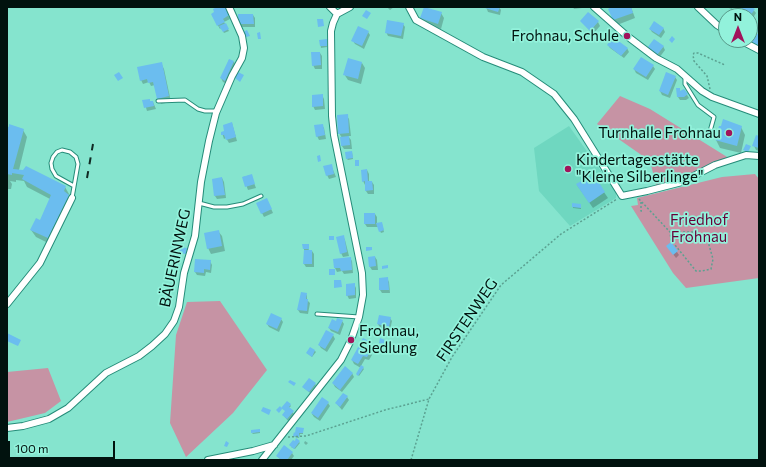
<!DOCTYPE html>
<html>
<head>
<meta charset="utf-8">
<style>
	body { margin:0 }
	#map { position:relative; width:766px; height:467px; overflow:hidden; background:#85e4ce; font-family:Commissioner,sans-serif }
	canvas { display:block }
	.frame { position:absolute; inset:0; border:8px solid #01120e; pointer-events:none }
	.north { position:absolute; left:718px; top:8px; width:40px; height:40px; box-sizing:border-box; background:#92f2db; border:1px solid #589889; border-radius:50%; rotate:0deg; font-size:11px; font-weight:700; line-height:16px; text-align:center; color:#01120e }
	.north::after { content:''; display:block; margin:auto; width:14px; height:18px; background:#a1135b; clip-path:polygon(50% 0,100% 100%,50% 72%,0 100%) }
	.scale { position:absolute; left:8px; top:441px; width:107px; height:18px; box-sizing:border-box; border:2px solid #01120e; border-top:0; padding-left:5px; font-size:12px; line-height:14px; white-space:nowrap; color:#01120e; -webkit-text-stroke:3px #92f2db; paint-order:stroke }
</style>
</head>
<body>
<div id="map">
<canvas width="766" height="467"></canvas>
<div class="frame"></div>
<div class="north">N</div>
<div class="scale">100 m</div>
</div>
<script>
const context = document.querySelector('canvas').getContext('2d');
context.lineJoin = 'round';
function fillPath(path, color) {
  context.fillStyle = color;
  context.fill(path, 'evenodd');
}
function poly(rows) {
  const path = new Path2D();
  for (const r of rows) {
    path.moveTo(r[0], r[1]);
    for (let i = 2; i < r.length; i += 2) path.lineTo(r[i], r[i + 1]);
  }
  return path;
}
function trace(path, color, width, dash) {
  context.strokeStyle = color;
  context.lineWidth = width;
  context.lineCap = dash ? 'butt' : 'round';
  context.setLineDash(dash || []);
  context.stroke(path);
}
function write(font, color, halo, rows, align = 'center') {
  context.font = font + ' Commissioner,sans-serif';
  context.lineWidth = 3.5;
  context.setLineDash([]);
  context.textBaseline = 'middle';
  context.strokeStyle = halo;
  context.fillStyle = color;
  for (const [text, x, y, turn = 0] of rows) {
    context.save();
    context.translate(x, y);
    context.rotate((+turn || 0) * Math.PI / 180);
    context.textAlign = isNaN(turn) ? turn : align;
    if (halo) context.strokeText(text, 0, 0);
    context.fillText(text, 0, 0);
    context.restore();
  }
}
fillPath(poly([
	[569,126,616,192,616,198,570,226,539,191,534,148]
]), '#6fd7c0');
fillPath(poly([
	[620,96,650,109,732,160,682,182,657,189,650,161,597,124],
	[755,174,759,179,759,278,686,288,673,273,631,206,638,205,637,198,722,177],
	[220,301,267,370,233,413,186,457,170,423,176,335,187,302],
	[48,368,61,401,45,413,7,422,7,372]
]), '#c693a4');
fillPath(poly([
	[219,7,224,7,230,19,224,22,229,31,224,33,221,28,220,29,212,15],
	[387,7,394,7,390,10],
	[486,7,499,7,501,10,500,15,488,12],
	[573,7,582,7,582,8,574,9],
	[614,7,631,7,635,18,617,25,609,9],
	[725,7,733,7,732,9],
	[744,7,751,7,756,13,751,21,750,16,744,16,741,12],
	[441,13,444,18,441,29,424,24,421,18],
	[253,15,255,18,255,27,241,27,239,24],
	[581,21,598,22,600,26,593,34],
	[403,24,405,27,403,39,388,36,386,32],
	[663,28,665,32,661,38,652,32,650,29],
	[368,32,370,35,364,49,355,44,353,41],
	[750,33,754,36,759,36,759,48,747,40,750,40],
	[326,40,327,47,321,48,320,41],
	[608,45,627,48,629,52,624,58,610,48],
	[663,46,665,50,659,58,650,51],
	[320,53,322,56,322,69,315,69,313,65],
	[229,60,234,62,236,66,227,84,223,82,221,78],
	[161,63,164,69,171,102,161,104,158,98,155,85,151,86,149,82,143,84,141,80],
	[362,63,365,68,361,84,348,80,344,74],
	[653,66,655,69,648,80,636,73,634,69],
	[675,77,677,80,670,98,662,95,660,91],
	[679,89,681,92,684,90,689,98,686,100,680,100,678,97],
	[322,95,324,99,325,109,315,110,313,106],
	[144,101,153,102,156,109,147,111],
	[347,116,349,119,351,136,348,136,351,140,352,149,344,149,342,146,341,138,342,138,339,133],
	[232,123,237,141,229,143,226,138,224,139,222,133,225,132],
	[322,125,324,128,326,139,319,140,317,136],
	[7,127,23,130,27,137,19,170,65,187,69,194,68,196,72,203,52,245,36,237,31,230,41,221,50,199,27,187,24,181,16,180,16,182,10,181,12,184,11,189,7,189],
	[741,127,745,135,741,153,720,148,716,140],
	[759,137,759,151,756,150,754,146],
	[352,152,353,159,348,160,347,159],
	[331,165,336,177,329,179,327,175],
	[367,170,369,174,369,182,372,182,374,185,374,194,368,194,366,191,366,185,365,185,363,181],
	[251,175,256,188,248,190,243,177],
	[222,178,224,182,226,198,217,199,215,196],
	[595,179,608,198,593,208,577,185],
	[268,202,273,213,264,217,257,203],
	[581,204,581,209,573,208,573,207],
	[375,214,377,217,377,224,382,224,384,232,381,233,378,227,367,227,365,224],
	[218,231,222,236,225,251,211,254,208,248],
	[343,236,345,240,349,256,343,257,341,253],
	[671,243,679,255,676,258,669,249],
	[308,245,309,251,312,251,314,254,314,267,306,267,304,264,304,249],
	[375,257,377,260,378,270,372,270,370,267],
	[350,258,352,261,353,273,344,274,342,271,337,272,335,268,334,260],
	[210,261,212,265,211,273,206,272,205,276,197,275,195,272],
	[387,278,389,282,390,293,382,293,380,290],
	[354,284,356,288,356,298,349,299,347,295],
	[307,294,307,300,310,303,308,314,300,313,298,310],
	[390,318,392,321,390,330,380,328,378,324],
	[281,319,283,322,279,332,269,327,267,324],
	[342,321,344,324,340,335,331,331,329,328,336,322],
	[333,335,335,339,327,352,321,348,319,345],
	[370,342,372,346,370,351,372,355,369,360,365,359,361,366,364,369,359,376,358,375,361,368,354,364,352,360],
	[315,351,316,352,312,357,307,353],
	[352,373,354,377,342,392,335,387,333,383],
	[315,384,316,385,310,393,304,388],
	[347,397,349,400,342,410,336,403],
	[328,403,330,406,320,421,314,417,312,414],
	[290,405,291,406,289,408,295,415,289,422,283,415],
	[303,429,303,434,300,434,299,438,295,437,294,436],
	[260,431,260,433,253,434,252,433],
	[305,441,308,443,306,445,304,443],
	[299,442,300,443,295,449,291,447],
	[292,453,294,456,291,460,281,460,277,456]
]), '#0003');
fillPath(poly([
	[217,7,225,7,229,15,223,19,225,22,217,26,211,14,214,12,213,9],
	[424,7,442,12,438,24,420,18],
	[485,7,500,7,498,12,485,8],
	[612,7,631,7,633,13,613,20,608,9],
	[743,7,752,7,755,9,750,16,746,16,739,12],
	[366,10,371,13,367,19,362,16],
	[588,12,599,21,590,31,580,21],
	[238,14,253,14,254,24,238,24],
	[317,19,323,19,324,26,318,27],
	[387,20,404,23,401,36,385,33],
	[654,21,664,28,659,35,649,29],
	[226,23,229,29,223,32,219,26],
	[358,26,369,31,362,46,351,41],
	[754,27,759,27,759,32,754,31],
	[247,30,250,36,246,37,243,32],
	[260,32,261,39,258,39,257,33],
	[750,32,753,34,751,38,755,32,759,35,759,46,750,41],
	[672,36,675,39,672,43,669,40],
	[613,37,628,48,621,56,607,45],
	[327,39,327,46,320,46,319,40],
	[654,39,664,46,657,55,647,48],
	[311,52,320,52,321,65,312,66],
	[641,57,654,65,646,77,633,69],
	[348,58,362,62,358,79,343,75],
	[229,59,234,61,225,81,220,78],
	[162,62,169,96,157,99,153,82,148,83,147,79,140,81,137,67],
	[119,72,123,78,118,81,114,75],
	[238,72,244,75,240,82,235,78],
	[666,72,676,76,668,95,659,91],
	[676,88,680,88,680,91,684,89,688,94,684,97,677,97],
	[323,94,323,106,312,107,312,95],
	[150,99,150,101,153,101,154,106,144,108,142,100],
	[348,114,349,133,338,134,337,115],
	[723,119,742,126,737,146,715,140,719,126,721,126],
	[232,122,236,137,226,140,224,135,221,135,221,132,224,131,223,125],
	[9,124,24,129,13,169,23,170,26,166,66,186,64,191,69,195,48,238,30,230,36,218,40,220,51,195,22,179,24,175,12,173,12,175,7,174,7,126,9,127],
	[323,124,325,135,316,137,314,125],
	[756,135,759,136,759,148,752,146],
	[349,136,350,145,341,146,340,137],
	[746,144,751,146,748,152,743,150],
	[352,151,353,158,346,159,345,152],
	[320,155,321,161,318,162,317,156],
	[355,160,359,160,359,166,355,166],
	[332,164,334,174,326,176,323,166],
	[367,169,368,181,372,181,373,190,365,191,365,181,362,182,361,170],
	[252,174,255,184,245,187,242,177],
	[222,177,225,195,214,196,212,179],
	[589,177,596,178,605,192,589,203,576,184],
	[267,198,272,209,261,214,256,203],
	[572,203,581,204,581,208,572,207],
	[364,213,375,213,375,224,364,224],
	[382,222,384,230,379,232,376,223],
	[219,230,222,246,207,249,204,233],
	[344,235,347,252,340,254,336,237],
	[329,236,334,236,334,240,329,240],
	[671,242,678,251,673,255,666,246],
	[302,244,309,244,309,249,303,249],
	[180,247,187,248,186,254,179,253],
	[366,247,372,247,372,250,366,251],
	[304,250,312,250,312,264,303,264],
	[375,256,376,266,369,267,368,257],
	[351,257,352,270,341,271,340,268,334,268,333,259],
	[195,259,211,260,210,270,204,269,204,273,194,272],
	[388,265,388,268,382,269,382,266],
	[329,269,335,269,335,275,329,275],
	[388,277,389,290,379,290,379,278],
	[334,280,341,280,342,287,334,288],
	[355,283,355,295,346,296,346,284],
	[301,292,307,293,306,299,308,299,307,311,297,310],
	[271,313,282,318,277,329,266,324],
	[379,315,391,317,389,327,377,324],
	[337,318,343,320,338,332,328,328,332,319,336,321],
	[326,330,334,334,325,349,318,345],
	[7,333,21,340,18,346,7,341],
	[363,338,371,342,367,348,371,350,367,357,363,356,358,364,351,360],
	[380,338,385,340,384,344,379,343],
	[310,347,315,350,312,357,306,353],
	[361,365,364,367,358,376,356,374],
	[345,366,353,373,340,390,332,383],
	[309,378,316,383,309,392,302,387],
	[290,380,296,383,294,386,288,382],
	[343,393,348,396,340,407,335,403],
	[322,397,329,402,318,418,311,413],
	[287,401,291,404,289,407,294,411,287,419,282,415,285,411,281,408],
	[280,406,282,409,279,413,276,410],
	[263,407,271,410,269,415,261,411],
	[296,427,304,428,303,433,299,433,299,437,293,436,294,432,295,433],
	[260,429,260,432,251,433,251,430],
	[296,438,300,441,294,449,289,445,293,440,295,441],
	[226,441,229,443,227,447,224,446],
	[284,445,293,452,287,460,282,460,276,456]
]), '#6bbdef');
const service = poly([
	[685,76,685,84,698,105,714,117,709,135],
	[158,101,185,100,198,109,205,111,217,111],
	[72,198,78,164,76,157,70,152,62,150,57,152,53,157,51,163,52,169,56,176,74,186],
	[199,203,214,207,227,207,243,204,261,196],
	[317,314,359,317]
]);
const minor = poly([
	[330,7,337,14],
	[409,7,416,20,483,57,522,72,554,94,574,119,622,196,647,191,682,182,715,165,746,155,759,156],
	[594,7,627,36,656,58,677,69,702,91,712,97,759,114],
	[698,7,717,25,726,31],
	[337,14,350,7],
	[740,40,759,50],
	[7,304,40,263,72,198],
	[7,428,23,426,49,419,68,408,106,373,139,356,152,346,165,334,174,321,179,307,184,273,195,236,201,182,209,141,216,113,232,76,242,58,244,48,242,36,229,7],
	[208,460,253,451,274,445],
	[262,460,341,360,351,340,359,317,363,295,362,273,334,135,332,116,331,31,333,23,337,14]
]);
trace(service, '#258c79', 5);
trace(minor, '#258c79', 8);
trace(poly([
	[710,89,707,76,694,61,693,55,694,53,698,53,725,65],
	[639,199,670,232,671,240,696,271,702,271,711,269,713,259,707,238,697,232,670,232],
	[641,202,641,211,644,211],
	[288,437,306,436,385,410,429,399],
	[411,460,429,399,452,357,501,285,561,234,617,199]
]), '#5ba191', 1.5, [2, 2]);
trace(service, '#fff', 3);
trace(minor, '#fff', 6);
trace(poly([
	[87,178,93,144]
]), '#102923', 2, [7, 7]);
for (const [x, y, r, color] of [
	[627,36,4,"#a1135b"],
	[729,133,4,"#a1135b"],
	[568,169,4,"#a1135b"],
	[351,340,4,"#a1135b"]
]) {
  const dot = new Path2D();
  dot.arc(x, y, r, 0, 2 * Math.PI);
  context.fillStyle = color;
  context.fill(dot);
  trace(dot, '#92f2db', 1.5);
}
write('15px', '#01120e', '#92f2db', [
	["Frohnau, Schule",619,36],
	["Turnhalle Frohnau",721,133],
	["Kindertagesstätte",576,160,"left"],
	["\"Kleine Silberlinge\"",576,177,"left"],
	["Frohnau,",359,331,"left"],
	["Siedlung",359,348,"left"]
], 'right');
write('15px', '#680038', '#92f2db', [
	["Friedhof",699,220],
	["Frohnau",699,237]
]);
write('15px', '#01120e', '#92f2db', [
	["BÄUERINWEG",175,258,-78],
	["FIRSTENWEG",467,320,-56]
]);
</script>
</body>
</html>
